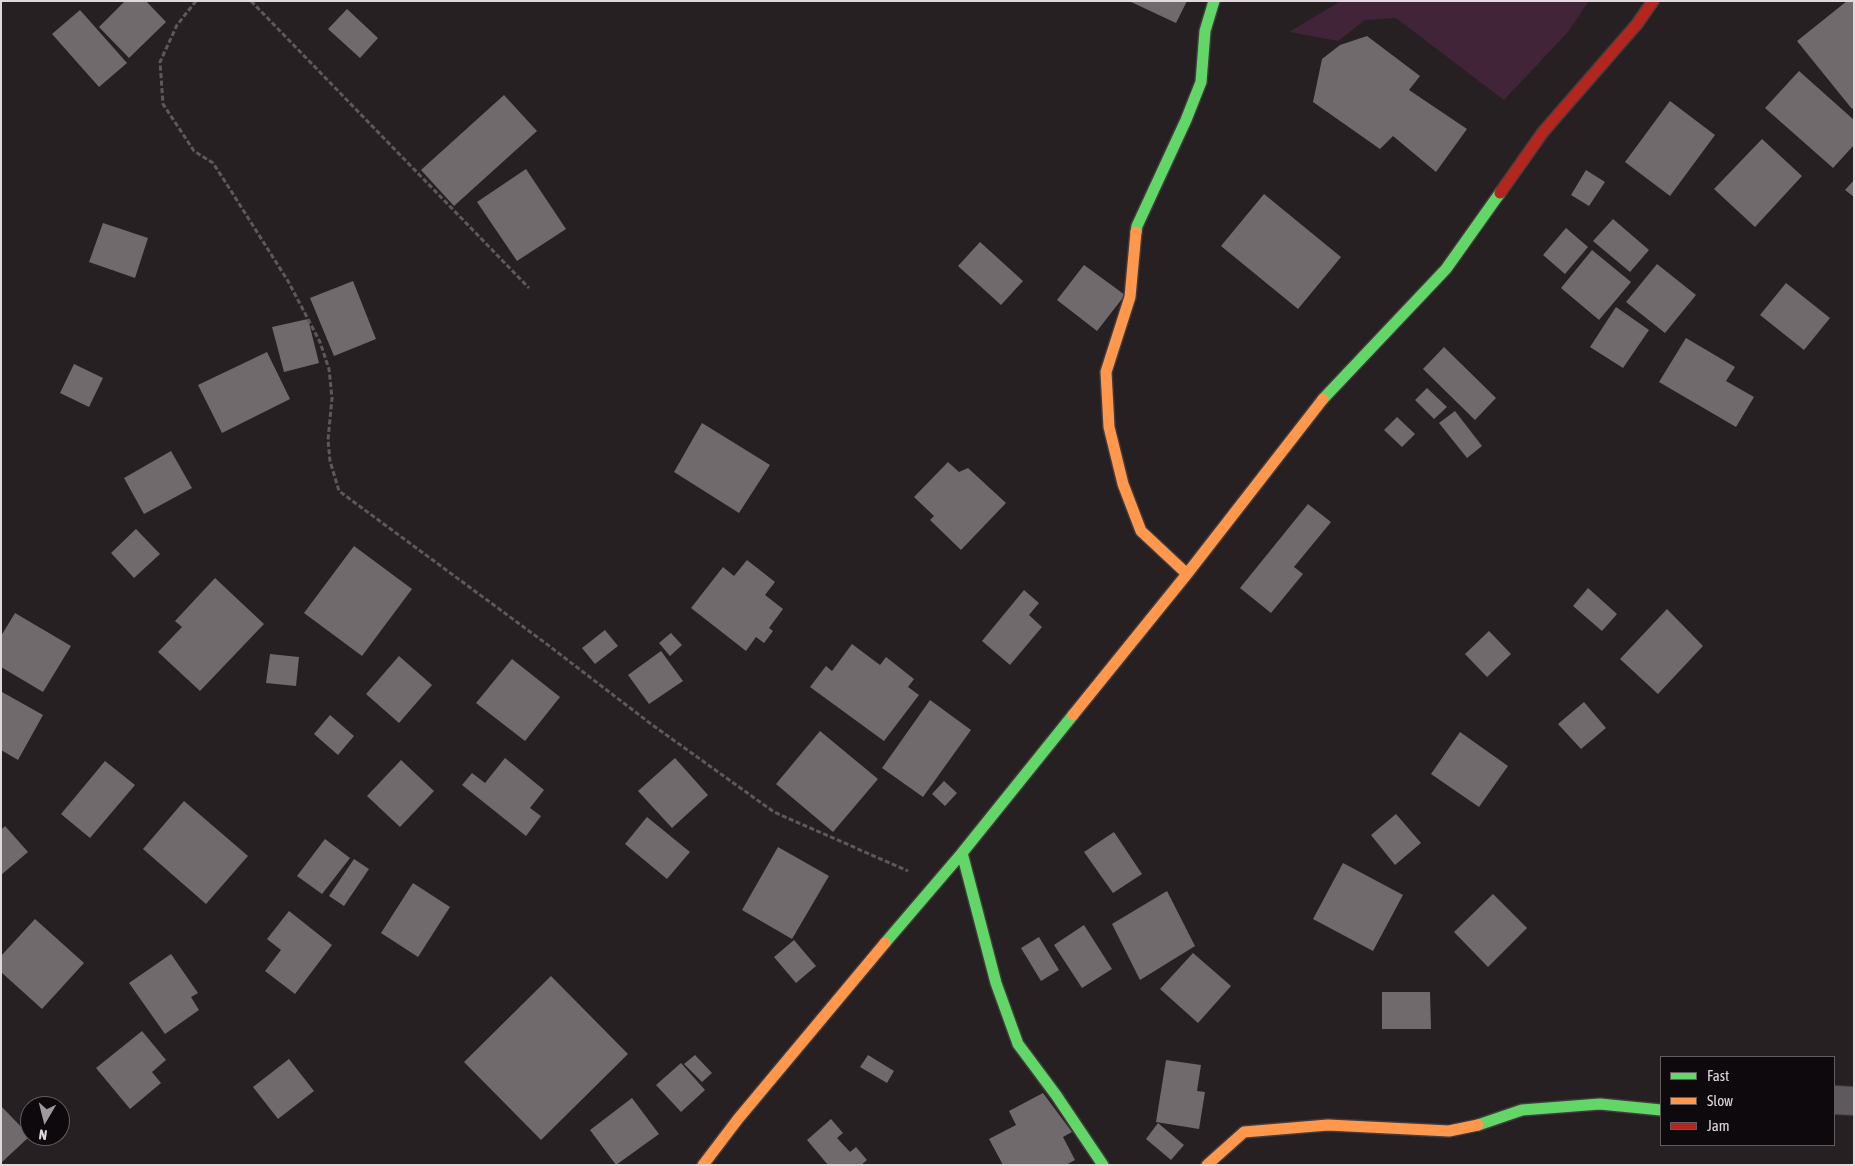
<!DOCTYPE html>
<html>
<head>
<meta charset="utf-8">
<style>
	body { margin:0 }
	#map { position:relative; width:1855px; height:1166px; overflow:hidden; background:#262023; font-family:"Asap Condensed",sans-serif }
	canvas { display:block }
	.frame { position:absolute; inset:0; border:2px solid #e0d8dd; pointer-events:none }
	.legend { position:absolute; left:1660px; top:1056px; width:175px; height:90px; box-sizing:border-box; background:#0e090c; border:1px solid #625c60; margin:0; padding:6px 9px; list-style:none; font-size:15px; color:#e0d8dd }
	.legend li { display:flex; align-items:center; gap:10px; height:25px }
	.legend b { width:25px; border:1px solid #625c60 }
	.north { position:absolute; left:20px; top:1096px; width:50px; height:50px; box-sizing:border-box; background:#0e090c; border:1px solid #625c60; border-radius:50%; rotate:188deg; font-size:14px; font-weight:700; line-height:20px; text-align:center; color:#e0d8dd }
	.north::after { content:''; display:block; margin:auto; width:18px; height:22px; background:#9f989c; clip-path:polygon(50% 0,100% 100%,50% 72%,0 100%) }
</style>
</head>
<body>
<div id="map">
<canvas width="1855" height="1166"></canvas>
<div class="frame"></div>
<ul class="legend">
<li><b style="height:6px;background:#63d668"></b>Fast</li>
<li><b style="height:6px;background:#ff974d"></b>Slow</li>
<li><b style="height:6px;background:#b3261e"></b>Jam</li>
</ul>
<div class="north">N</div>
</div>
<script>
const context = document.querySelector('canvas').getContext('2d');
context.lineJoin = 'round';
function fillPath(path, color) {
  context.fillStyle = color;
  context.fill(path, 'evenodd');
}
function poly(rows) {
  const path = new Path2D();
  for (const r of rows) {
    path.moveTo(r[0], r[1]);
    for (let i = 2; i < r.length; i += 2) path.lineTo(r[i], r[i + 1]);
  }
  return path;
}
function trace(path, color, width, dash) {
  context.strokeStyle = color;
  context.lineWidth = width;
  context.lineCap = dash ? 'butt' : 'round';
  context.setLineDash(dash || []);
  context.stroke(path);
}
fillPath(poly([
	[1341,1,1589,1,1567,33,1504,100,1396,18,1365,20,1338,41,1289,32]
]), '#412437');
fillPath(poly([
	[125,1,146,1,166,22,129,58,99,27],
	[1129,1,1187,1,1176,23],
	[1847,1,1854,1,1854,107,1852,109,1797,41],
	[347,9,378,38,360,58,328,29],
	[80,10,127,63,99,87,52,34],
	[1367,36,1420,76,1409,90,1467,129,1436,172,1393,136,1380,149,1313,102,1322,59,1340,45],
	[1799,71,1854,120,1854,145,1833,168,1765,108],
	[504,95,537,131,454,206,421,170],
	[1670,101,1715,135,1670,196,1625,162],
	[1762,139,1802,176,1755,227,1714,189],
	[526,169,566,229,517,261,477,202],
	[1586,170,1605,182,1589,206,1571,195],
	[1854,180,1854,197,1845,190],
	[1264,194,1341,257,1298,309,1221,246],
	[1613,219,1649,250,1630,272,1593,241],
	[103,223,148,238,135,278,89,262],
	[1566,228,1588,247,1565,274,1543,255],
	[980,242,1023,281,1001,305,958,266],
	[1592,250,1631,282,1599,320,1561,288],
	[1657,264,1696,295,1665,333,1626,302],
	[1084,265,1125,295,1097,331,1057,300],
	[353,281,376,339,334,356,310,298],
	[1786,283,1830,318,1804,350,1760,315],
	[1616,307,1649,330,1623,368,1590,347],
	[308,319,319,363,284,372,272,327],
	[1686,338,1735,367,1726,381,1754,397,1736,427,1659,382],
	[1444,347,1496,398,1475,420,1423,369],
	[267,352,290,399,222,433,198,385],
	[74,364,103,378,89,407,60,393],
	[1427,388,1447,407,1434,419,1415,400],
	[1455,411,1482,446,1467,458,1439,423],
	[1397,417,1415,434,1402,447,1384,430],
	[702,423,770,465,739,513,674,472],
	[171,451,192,488,144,514,124,478],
	[948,462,959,472,968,468,1006,503,961,550,930,520,934,516,914,497],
	[1308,504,1331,522,1294,567,1303,574,1271,613,1240,588],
	[136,529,160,554,134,578,111,553],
	[354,546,412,589,362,656,304,613],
	[747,560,775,582,765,595,783,609,769,628,773,631,764,643,756,637,746,651,691,608,723,567,734,576],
	[215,578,264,624,200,691,158,652,182,627,175,621],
	[1588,588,1617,614,1602,631,1573,606],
	[1024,590,1039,603,1029,615,1042,627,1010,665,982,641],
	[1667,609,1703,646,1658,694,1620,659],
	[15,613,71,646,43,692,1,667,1,636],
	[605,630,618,646,595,664,582,648],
	[1489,631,1511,654,1487,677,1465,654],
	[671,633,682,645,670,656,659,643],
	[852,644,880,665,886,657,914,679,908,687,919,695,884,741,810,687,826,666,832,671],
	[661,651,683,681,649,704,628,675],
	[270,654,299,657,296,686,266,683],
	[399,656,432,685,399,723,366,694],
	[512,659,560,697,525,741,476,703],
	[2,692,43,715,18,760,1,750],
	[930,700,971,730,923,797,882,768],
	[1584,702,1606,728,1581,749,1558,724],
	[330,715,354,736,338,755,314,734],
	[820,731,878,779,833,832,776,784],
	[1460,732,1508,766,1479,807,1431,774],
	[505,758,544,790,530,808,541,816,526,836,462,785,472,773,485,783],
	[675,758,708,795,672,828,638,791],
	[401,760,434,791,400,827,367,796],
	[105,761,135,785,90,838,61,814],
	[944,781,957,793,945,806,932,794],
	[184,801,248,856,206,904,143,849],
	[1396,814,1421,843,1395,865,1371,835],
	[647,817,690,852,667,879,625,844],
	[5,826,28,852,1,875,1,830],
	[1114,832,1142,874,1113,893,1084,852],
	[325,839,350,858,322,894,297,876],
	[778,847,829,876,792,939,742,910],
	[354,859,369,869,344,906,329,896],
	[1343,863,1403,895,1373,951,1313,919],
	[413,883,450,907,418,957,381,933],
	[1167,891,1195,946,1140,980,1112,924],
	[1493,894,1527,928,1488,967,1454,932],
	[289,911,332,945,295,994,265,971,281,950,267,939],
	[35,919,84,963,42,1009,1,972,1,956],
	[1084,925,1112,969,1082,988,1054,945],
	[1039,937,1059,970,1041,981,1021,948],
	[794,940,816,966,796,983,774,957],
	[1193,953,1231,986,1198,1023,1160,989],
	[171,954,198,993,191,997,199,1010,165,1034,129,983],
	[551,976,628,1054,541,1140,464,1062],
	[1382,992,1430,992,1431,1029,1382,1029],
	[142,1031,166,1060,152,1072,161,1083,130,1109,96,1068],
	[695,1055,712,1073,702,1082,684,1064],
	[868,1055,894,1071,887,1083,860,1067],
	[289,1059,314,1091,278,1119,253,1087],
	[1166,1060,1201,1065,1197,1091,1205,1092,1199,1129,1156,1122],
	[681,1063,705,1090,681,1112,656,1085],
	[1043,1093,1072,1132,1063,1137,1075,1160,1066,1165,1003,1165,989,1139,1016,1125,1009,1111],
	[632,1098,659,1134,616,1165,590,1130],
	[1,1106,30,1136,1,1163],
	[831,1119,843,1133,837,1138,850,1152,856,1147,867,1160,861,1165,828,1165,807,1140],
	[1158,1123,1184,1145,1171,1160,1146,1139]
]), '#706a6d');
const street = poly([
	[1834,1100,1854,1101]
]);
const fast = poly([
	[1136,232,1137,226,1186,120,1201,82,1205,31,1214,1],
	[1323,399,1446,269,1500,193],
	[962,853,996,983,1018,1044,1056,1095,1103,1165],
	[885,943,962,853,1073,715],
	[1478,1125,1522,1110,1600,1104,1661,1110]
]);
const slow = poly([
	[1136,232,1130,297,1106,372,1109,427,1123,484,1141,531,1187,574],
	[1073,715,1187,574,1323,399],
	[703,1165,738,1119,885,943],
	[1207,1165,1244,1132,1328,1125,1449,1131,1478,1125]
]);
const jam = poly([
	[1500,193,1543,132,1637,24,1653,1]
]);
trace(street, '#413b3e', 30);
trace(fast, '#413b3e', 14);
trace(slow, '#413b3e', 14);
trace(jam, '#413b3e', 14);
trace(poly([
	[196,1,177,25,160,62,163,104,194,151,213,163,226,183,288,281,320,342,329,369,332,398,328,440,330,461,339,491,544,642,651,724,774,812,908,871],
	[251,1,529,288]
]), '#5d595b', 3, [5, 2.5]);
trace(street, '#5e595c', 28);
trace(fast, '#63d668', 11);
trace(slow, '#ff974d', 11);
trace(jam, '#b3261e', 11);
</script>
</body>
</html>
